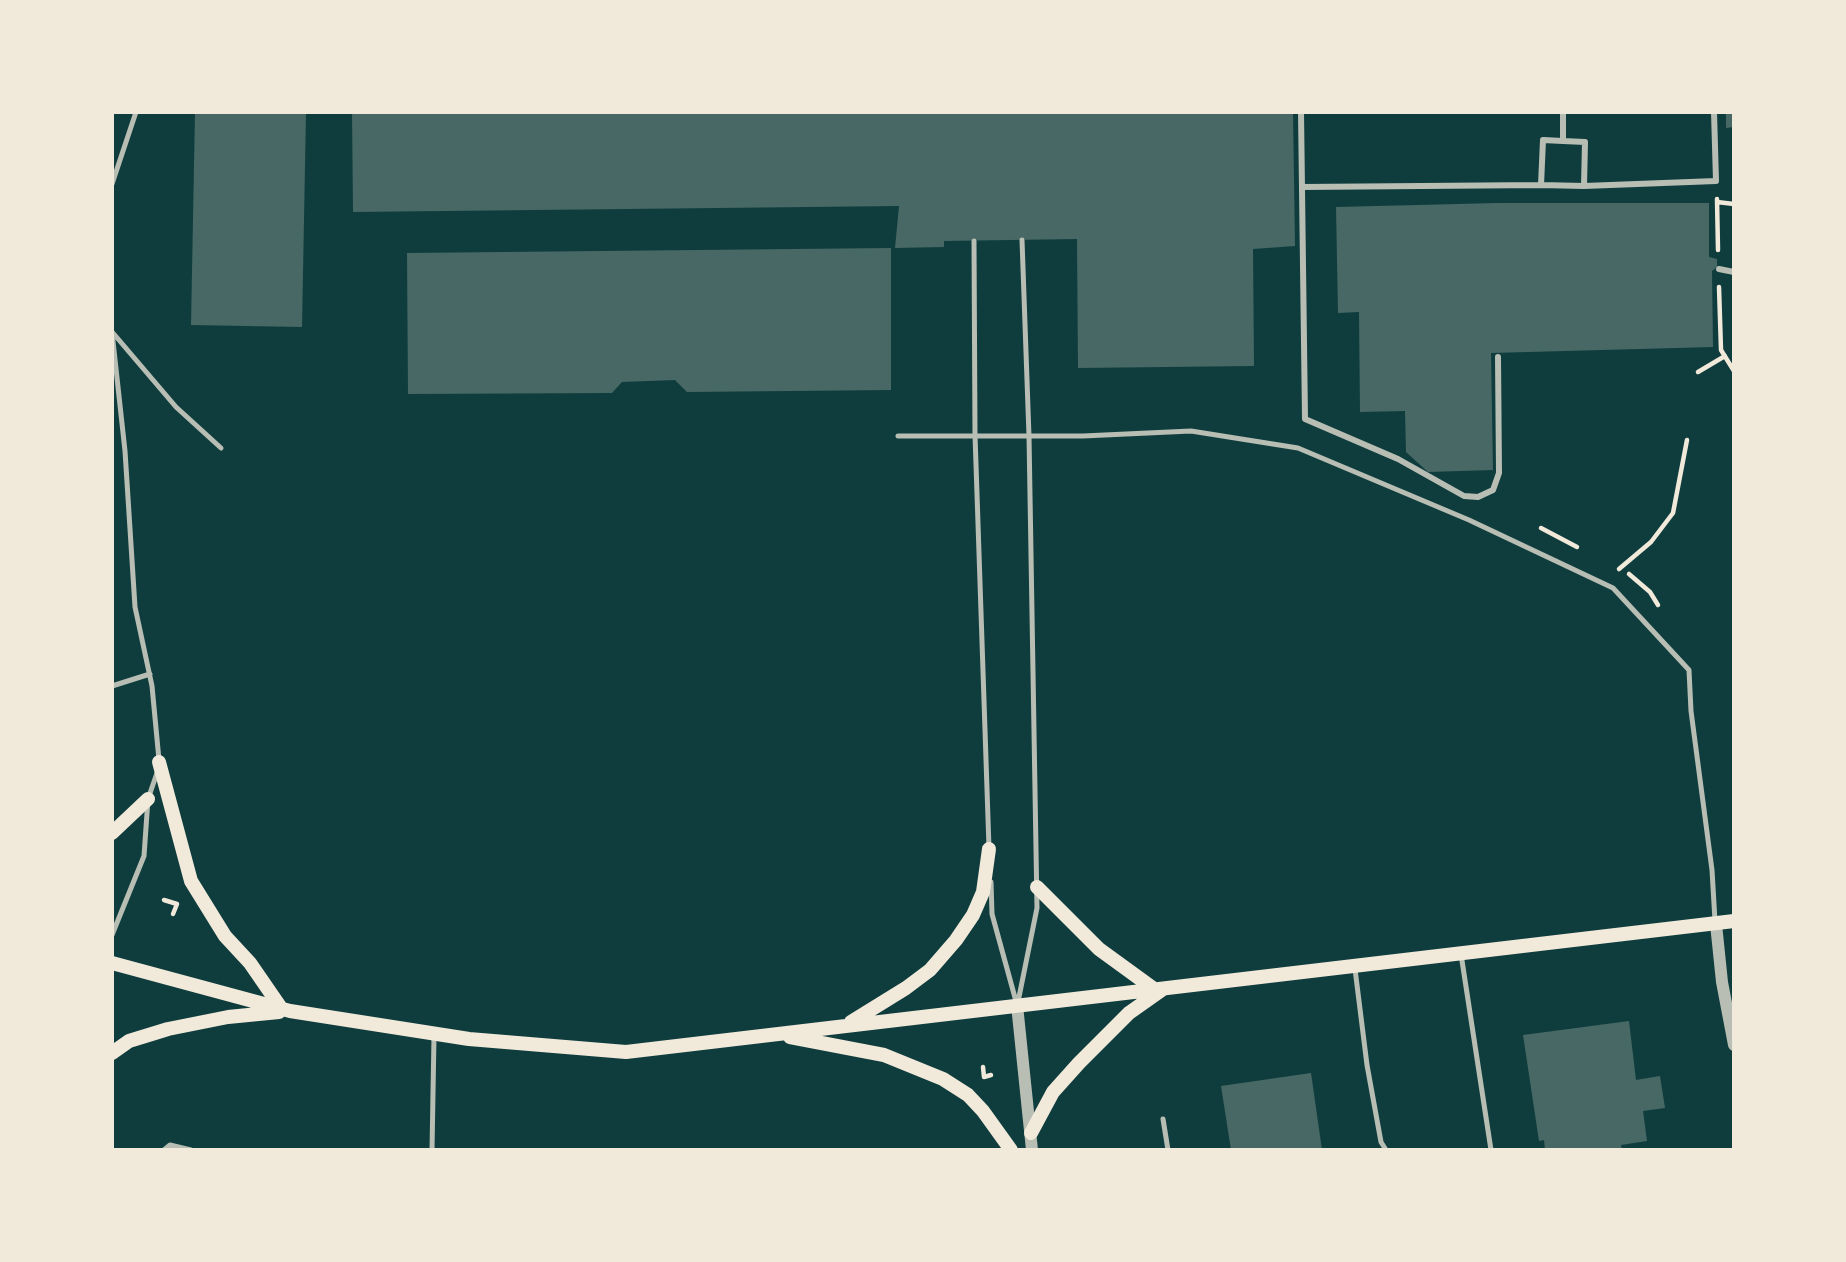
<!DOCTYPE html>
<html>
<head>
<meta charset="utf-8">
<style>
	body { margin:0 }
	#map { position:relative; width:1846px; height:1262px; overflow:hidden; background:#0f3d3e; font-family:"Nunito Sans",sans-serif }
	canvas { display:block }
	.frame { position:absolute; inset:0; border:114px solid #f1e9da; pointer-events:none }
</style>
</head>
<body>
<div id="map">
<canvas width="1846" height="1262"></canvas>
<div class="frame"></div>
</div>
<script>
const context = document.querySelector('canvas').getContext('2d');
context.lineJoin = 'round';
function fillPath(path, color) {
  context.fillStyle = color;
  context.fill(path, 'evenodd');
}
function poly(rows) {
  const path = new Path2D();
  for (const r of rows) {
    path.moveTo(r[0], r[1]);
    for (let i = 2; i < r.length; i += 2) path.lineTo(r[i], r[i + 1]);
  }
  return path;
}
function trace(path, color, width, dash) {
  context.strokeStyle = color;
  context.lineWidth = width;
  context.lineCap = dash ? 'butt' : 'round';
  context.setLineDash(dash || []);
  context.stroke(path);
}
fillPath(poly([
	[195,112,306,112,302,327,191,325],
	[352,112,1293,112,1295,246,1253,249,1254,366,1078,368,1077,239,944,241,944,247,895,248,899,206,353,212],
	[1726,112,1734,112,1734,127,1726,128],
	[1498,203,1709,203,1709,257,1717,259,1717,267,1712,271,1713,347,1491,353,1493,470,1428,472,1406,452,1405,411,1360,412,1359,312,1338,313,1336,207],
	[891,248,891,390,687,392,675,380,622,382,612,393,408,394,407,253],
	[1629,1021,1636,1080,1660,1076,1665,1108,1643,1111,1647,1141,1621,1145,1622,1150,1545,1150,1544,1140,1539,1141,1523,1035],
	[1311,1073,1322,1150,1231,1150,1221,1086]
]), '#486865');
trace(poly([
	[1717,199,1718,250],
	[1717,202,1734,204],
	[1719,287,1721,350,1734,371],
	[1698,372,1725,356],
	[1541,528,1577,547],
	[1619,569,1651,542,1673,513,1687,440],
	[1629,574,1650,592,1658,605],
	[164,900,177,904,173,914],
	[983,1067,984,1077,991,1075]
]), '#f1e9da', 4.5);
trace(poly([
	[112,184,136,112],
	[974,241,975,435,989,848],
	[112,332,125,451,135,607,152,686,159,760],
	[113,333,176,407,221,448],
	[898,436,1083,436,1191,431,1298,448,1469,520,1613,588,1689,670,1691,711,1712,870,1715,921],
	[112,686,150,674],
	[991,882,992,914,1017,1005],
	[112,935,144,856,148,799,157,773],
	[1461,954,1491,1150],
	[1355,969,1367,1065,1381,1142,1386,1150],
	[1018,1002,1037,908,1029,436,1022,240],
	[1163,1119,1168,1150],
	[164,1150,170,1145,191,1150],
	[432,1150,434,1037]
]), '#b8beb3', 5);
trace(poly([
	[1301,112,1305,419,1398,459,1464,496,1478,497,1493,490,1499,473,1498,357],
	[1563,141,1585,142,1584,186,1716,181,1714,112],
	[1541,185,1584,186],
	[1302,187,1541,185,1543,140,1563,141,1563,112],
	[1719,269,1734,272]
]), '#b8beb3', 6);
trace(poly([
	[1716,924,1722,982,1734,1045],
	[1017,1005,1032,1150]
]), '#b8beb3', 12);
trace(poly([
	[159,762,191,881,225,936,250,963,281,1008],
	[112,833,148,799],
	[1037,887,1099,949,1154,989],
	[112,963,290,1011,469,1039,626,1052,1734,921],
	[851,1022,906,988,930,970,956,940,973,915,983,892,989,849],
	[790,1037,884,1055,943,1079,968,1095,983,1111,1011,1150],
	[112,1053,129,1041,168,1029,228,1017,279,1012],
	[1031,1133,1053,1092,1079,1063,1129,1013,1163,989]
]), '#f1e9da', 14);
</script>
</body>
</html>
